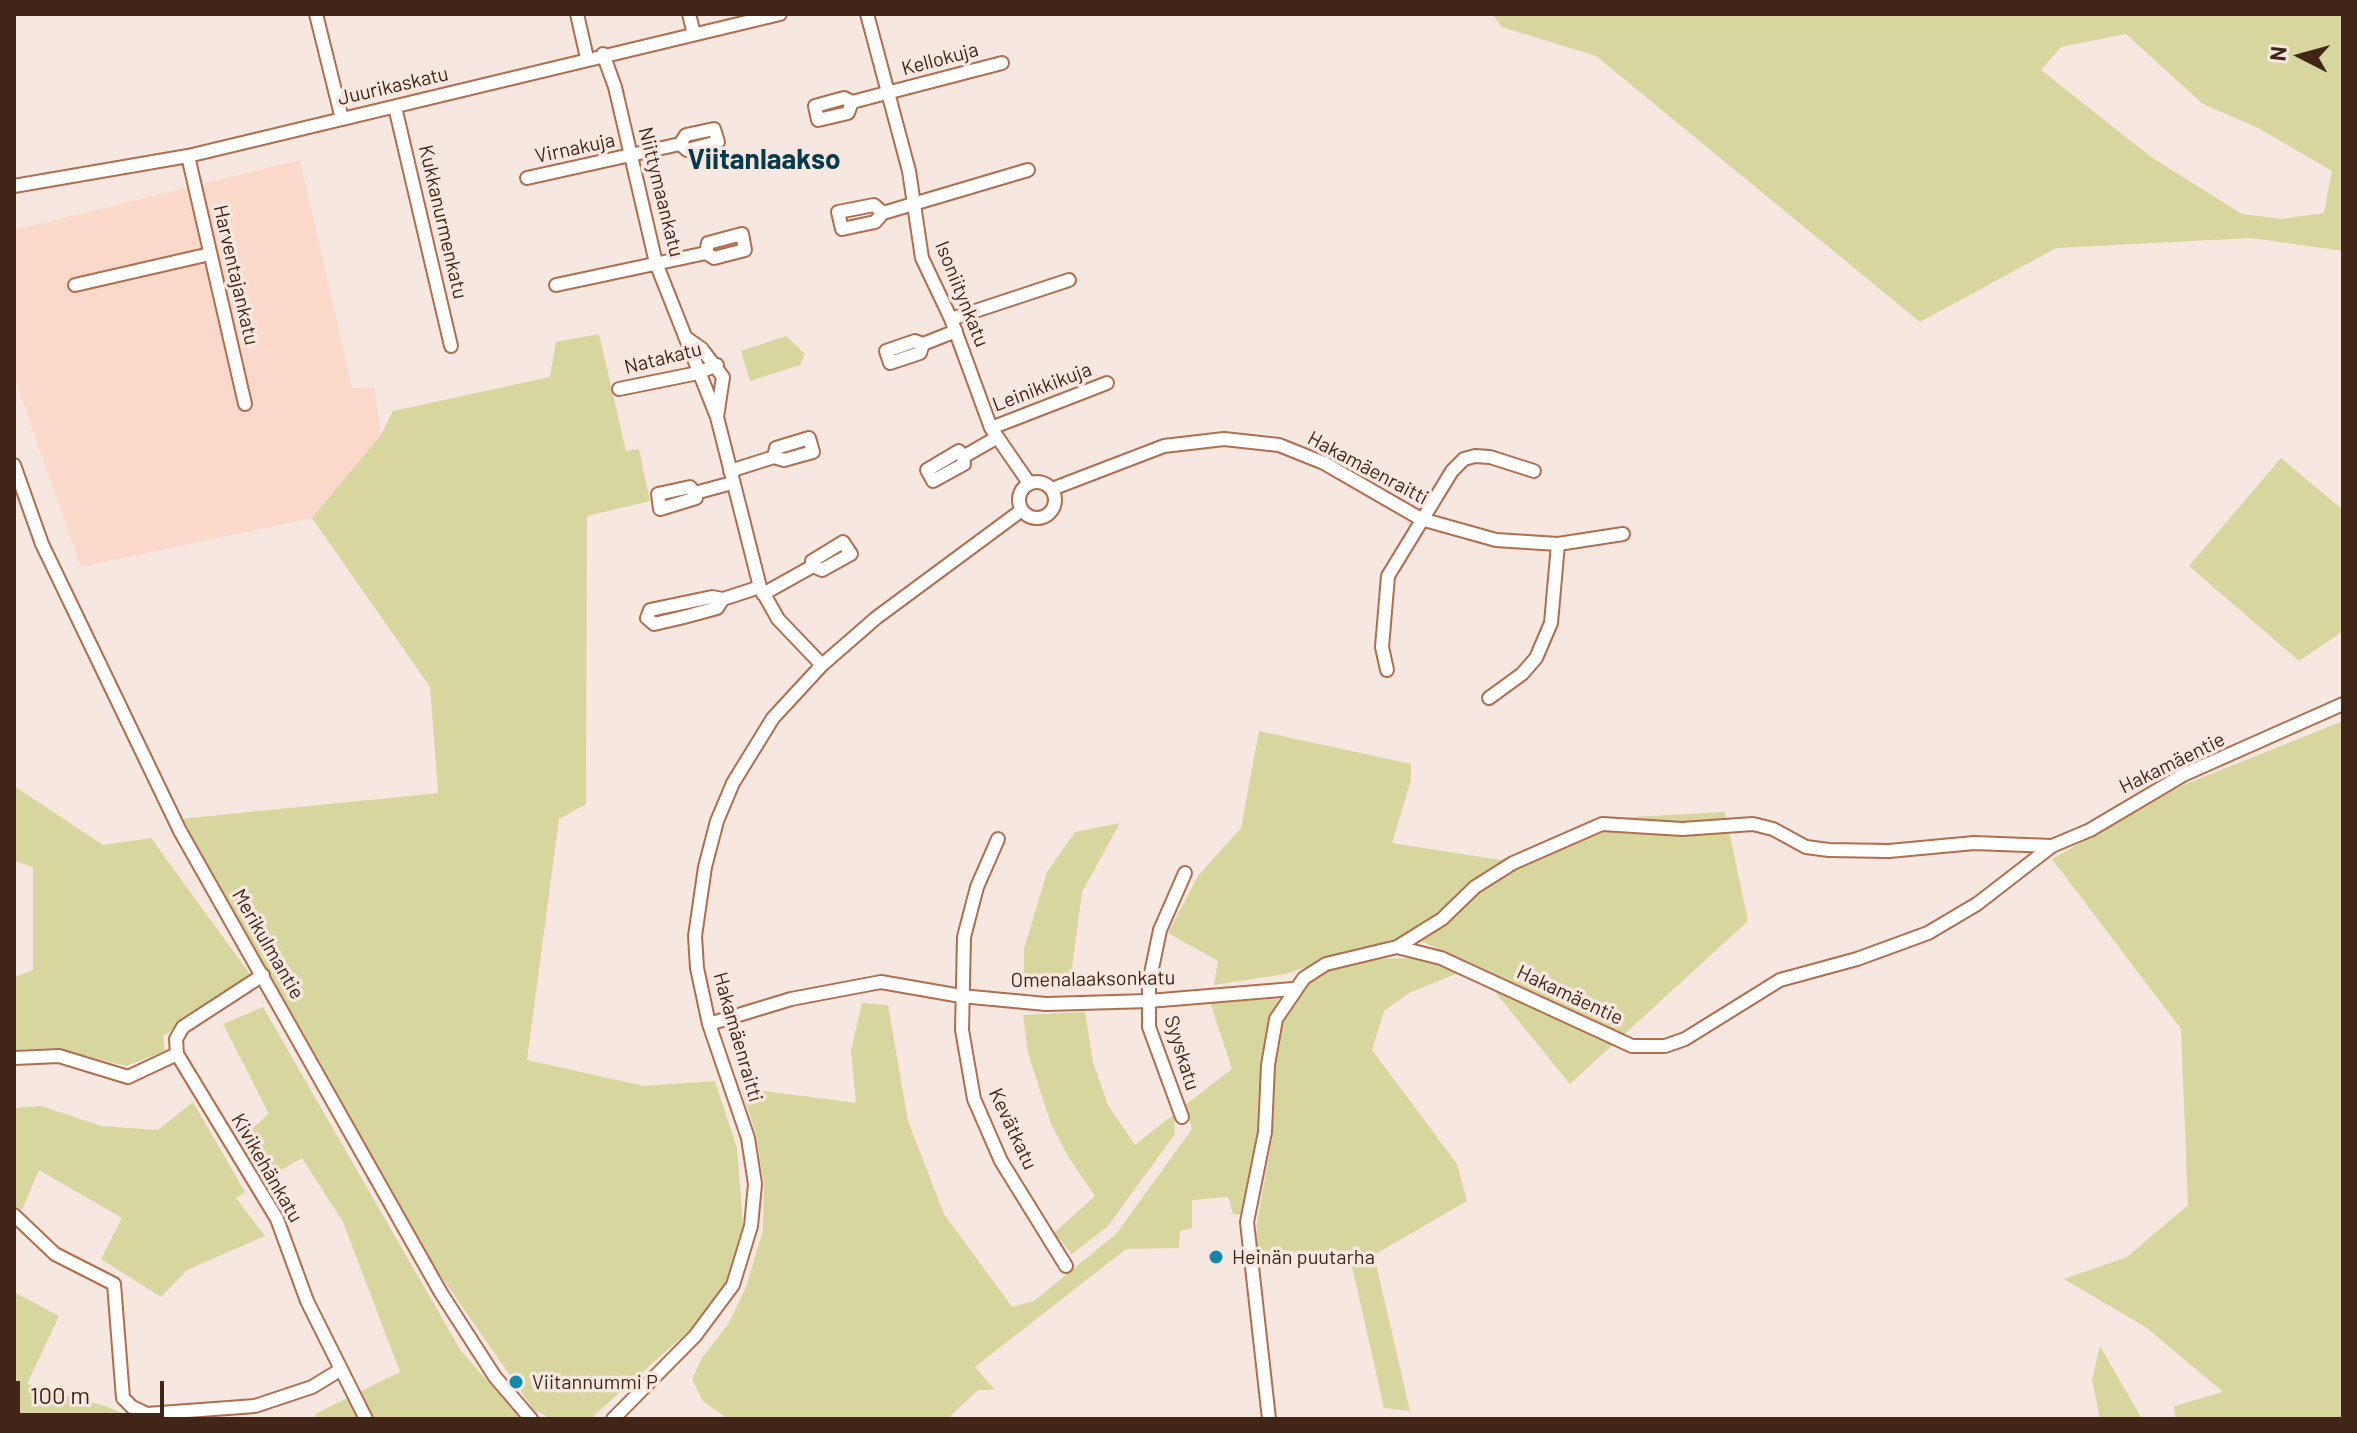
<!DOCTYPE html>
<html>
<head>
<meta charset="utf-8">
<style>
	body { margin:0 }
	#map { position:relative; width:2357px; height:1433px; overflow:hidden; background:#f6e7e0; font-family:Barlow,sans-serif }
	canvas { display:block }
	.frame { position:absolute; inset:0; border:16px solid #412618; pointer-events:none }
	.north { position:absolute; left:2261px; top:16px; width:80px; height:80px; -webkit-text-stroke:6px #f6e7e0; paint-order:stroke; rotate:276deg; font-size:22px; font-weight:700; line-height:32px; text-align:center; color:#412618 }
	.north::after { content:''; display:block; margin:auto; width:28px; height:36px; background:#412618; clip-path:polygon(50% 0,100% 100%,50% 72%,0 100%) }
	.scale { position:absolute; left:16px; top:1381px; width:148px; height:36px; box-sizing:border-box; border:4px solid #412618; border-top:0; padding-left:10px; font-size:24px; line-height:28px; white-space:nowrap; color:#412618; -webkit-text-stroke:6px #f6e7e0; paint-order:stroke }
</style>
</head>
<body>
<div id="map">
<canvas width="2357" height="1433"></canvas>
<div class="frame"></div>
<div class="north">N</div>
<div class="scale">100 m</div>
</div>
<script>
const context = document.querySelector('canvas').getContext('2d');
context.lineJoin = 'round';
function fillPath(path, color) {
  context.fillStyle = color;
  context.fill(path, 'evenodd');
}
function poly(rows) {
  const path = new Path2D();
  for (const r of rows) {
    if (r.length === 3) {
      path.moveTo(r[0] + r[2], r[1]);
      path.arc(r[0], r[1], r[2], 0, 2 * Math.PI);
      continue;
    }
    path.moveTo(r[0], r[1]);
    for (let i = 2; i < r.length; i += 2) path.lineTo(r[i], r[i + 1]);
  }
  return path;
}
function trace(path, color, width, dash) {
  context.strokeStyle = color;
  context.lineWidth = width;
  context.lineCap = dash ? 'butt' : 'round';
  context.setLineDash(dash || []);
  context.stroke(path);
}
function write(font, color, halo, rows, align = 'center') {
  context.font = font + ' Barlow,sans-serif';
  context.lineWidth = 7;
  context.setLineDash([]);
  context.textBaseline = 'middle';
  context.strokeStyle = halo;
  context.fillStyle = color;
  for (const [text, x, y, turn = 0] of rows) {
    context.save();
    context.translate(x, y);
    context.rotate((+turn || 0) * Math.PI / 180);
    context.textAlign = isNaN(turn) ? turn : align;
    if (halo) context.strokeText(text, 0, 0);
    context.fillText(text, 0, 0);
    context.restore();
  }
}
fillPath(poly([
	[300,160,352,388,374,387,381,435,312,518,81,567,14,377,14,230]
]), '#fad9ca');
fillPath(poly([
	[1492,14,2343,14,2343,251,2251,238,2056,248,1920,322,1596,56,1502,27],
	[2126,34,2203,104,2258,128,2332,171,2324,213,2282,219,2242,214,2151,157,2041,70,2061,47],
	[599,334,626,451,639,449,650,501,587,516,586,804,559,819,527,1060,644,1086,715,1081,737,1148,743,1225,719,1304,590,1419,552,1419,534,1410,404,1223,180,819,438,793,430,687,312,518,381,435,393,411,550,377,556,342],
	[786,336,805,354,800,365,750,381,741,351],
	[2281,458,2343,510,2343,631,2299,661,2189,566],
	[2343,721,2343,1419,2176,1419,2174,1406,2223,1392,2147,1328,2064,1279,2127,1257,2188,1205,2181,1029,2052,859,2181,786],
	[1259,731,1411,764,1411,780,1392,843,1500,860,1613,818,1725,812,1748,921,1570,1084,1473,965,1408,935,1285,974,1214,985,1218,961,1168,933,1198,876,1241,828],
	[14,786,103,845,151,838,252,977,163,1036,165,1051,126,1066,55,1048,14,1050,14,977,33,970,33,867,14,861],
	[1120,823,1082,892,1070,983,1024,981,1024,949,1047,872,1075,832],
	[1418,958,1461,972,1409,993,1384,1011,1372,1050,1457,1164,1467,1201,1374,1255,1410,1411,1384,1408,1349,1253,1306,1261,1293,1251,1256,1253,1257,1224,1273,1131,1274,1064,1283,1018,1299,990,1327,970,1370,959],
	[1279,999,1271,1018,1260,1132,1243,1215,1233,1214,1228,1197,1192,1200,1192,1228,1180,1231,1179,1248,1126,1249,975,1367,995,1390,978,1390,947,1419,728,1419,703,1401,692,1379,702,1358,729,1323,746,1287,763,1230,764,1184,755,1131,741,1088,856,1103,851,1051,862,1003,888,1005,908,1121,944,1214,1012,1307,1034,1301,1116,1234,1192,1129,1185,1105,1232,1069,1210,1002],
	[263,1007,461,1351,521,1419,318,1419,315,1414,400,1372,343,1222,302,1158,267,1178,240,1139,269,1114,223,1024],
	[1085,1012,1093,1062,1108,1105,1135,1145,1174,1114,1175,1134,1108,1226,1072,1254,1054,1233,1095,1196,1069,1158,1051,1124,1028,1053,1023,1015],
	[193,1102,245,1192,236,1198,265,1236,187,1270,161,1297,101,1259,122,1218,39,1170,22,1210,14,1205,14,1108,41,1106,101,1126,158,1130],
	[14,1292,59,1316,27,1384,108,1407,136,1419,14,1419],
	[2100,1346,2142,1419,2100,1419,2092,1380]
]), '#d7d69e');
const minor = poly([
	[316,14,342,119],
	[577,14,587,58],
	[689,14,694,34],
	[867,14,909,171,922,258,951,319,991,428,1029,483],
	[603,54,615,87,656,263,717,417,760,587,778,619,822,665],
	[852,102,848,113,818,120,815,106,844,98,852,102,1002,63],
	[395,107,451,346],
	[188,156,245,404],
	[527,178,680,144,686,135,714,129,718,142,687,150,680,144],
	[14,186,188,156,780,14],
	[883,213,875,222,842,229,838,212,874,205,883,213,1028,170],
	[75,285,210,254],
	[556,285,706,253,708,243,742,234,745,250,714,258,706,253],
	[951,319,1069,280],
	[685,337,702,349,723,377,717,417],
	[923,344,920,353,890,363,886,351,915,341,923,344,956,331],
	[619,389,698,373,717,365],
	[991,428,1107,383],
	[963,457,964,464,933,481,927,470,959,451,963,457,996,438],
	[14,465,42,544,180,831,441,1293,495,1377,531,1419],
	[730,471,774,457,776,448,809,438,813,452,784,460,774,457],
	[1037,500,18],
	[1052,489,1164,446,1224,439,1279,445,1324,463,1421,519,1496,540,1558,544,1623,534],
	[695,493,696,498,660,509,658,494,690,487,695,493,732,483],
	[763,594,813,566,812,561,843,542,851,554,822,570,813,566],
	[723,599,717,608,684,617,654,624,647,618,650,610,712,597,723,599,760,587],
	[1387,670,1382,647,1388,576,1452,471,1464,459,1475,456,1490,457,1534,471],
	[1489,698,1522,674,1536,658,1551,623,1558,544],
	[998,839,977,887,964,937,962,1030,974,1099,1001,1161,1066,1266],
	[1397,947,1442,919,1475,887,1513,863,1602,824,1682,829,1753,824,1773,829,1806,847,1829,850,1889,851,1974,843,2052,846],
	[263,975,183,1027,176,1039,177,1054,277,1219,307,1301,366,1419],
	[709,1024,791,999,881,982,961,996,1046,1004,1149,1001,1293,989],
	[14,1058,59,1056,128,1077,177,1054],
	[1182,1117,1149,1027,1149,983,1160,930,1185,873],
	[14,1215,55,1254,114,1284,123,1398,132,1407,147,1414,255,1406,312,1387,340,1370],
	[613,1419,695,1336,733,1285,751,1226,755,1184,748,1138,709,1024,697,968,695,936,705,867,717,821,733,783,773,718,822,665,876,618,1022,510],
	[1269,1419,1247,1222,1265,1132,1268,1065,1276,1019,1304,978,1326,964,1397,947,1441,958,1632,1046,1665,1046,1685,1039,1780,980,1857,959,1928,933,1977,904,2052,846,2090,830,2183,775,2343,704]
]);
trace(minor, '#b06e4e', 16);
trace(minor, '#fff', 12);
for (const [x, y, r, color] of [
	[1216,1257,8,"#1287ac"],
	[516,1382,8,"#1287ac"]
]) {
  const dot = new Path2D();
  dot.arc(x, y, r, 0, 2 * Math.PI);
  context.fillStyle = color;
  context.fill(dot);
  trace(dot, '#f6e7e0', 3);
}
write('20px', '#412618', '#f6e7e0', [
	["Kellokuja",940,59,-15],
	["Juurikaskatu",393,86,-13],
	["Virnakuja",575,148,-12],
	["Niittymaankatu",661,192,76],
	["Kukkanurmenkatu",443,222,77],
	["Harventajankatu",236,275,77],
	["Isoniitynkatu",962,294,68],
	["Natakatu",663,358,-14],
	["Leinikkikuja",1042,387,-21],
	["Hakamäenraitti",1368,468,28],
	["Hakamäentie",2172,763,-26],
	["Merikulmantie",268,944,60],
	["Omenalaaksonkatu",1093,979,-1],
	["Hakamäentie",1570,995,25],
	["Hakamäenraitti",738,1037,74],
	["Syyskatu",1182,1053,73],
	["Kevätkatu",1013,1129,65],
	["Kivikehänkatu",267,1168,60]
]);
write('20px', '#412618', '#f6e7e0', [
	["Heinän puutarha",1232,1257],
	["Viitannummi P",532,1382]
], 'left');
write('bold 28px', '#043a4b', '#f6e7e0', [
	["Viitanlaakso",764,160]
]);
</script>
</body>
</html>
